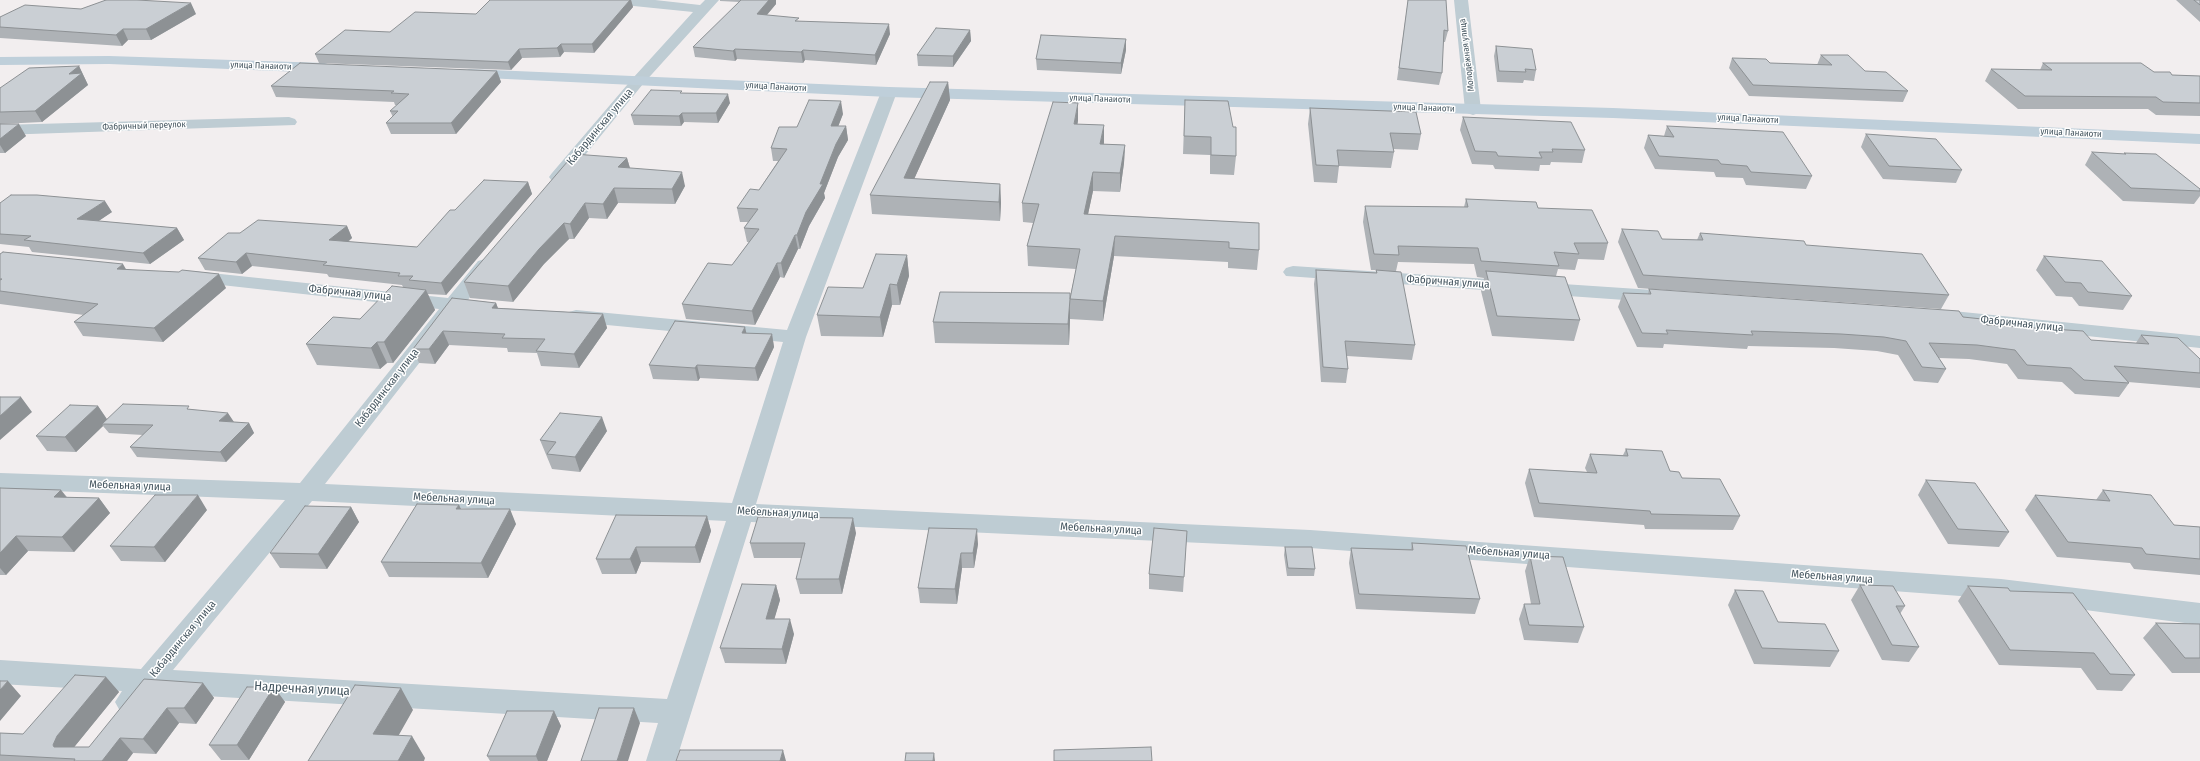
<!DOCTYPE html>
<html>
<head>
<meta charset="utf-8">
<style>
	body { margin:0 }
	canvas { display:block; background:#f2eeef }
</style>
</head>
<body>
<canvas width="2200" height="761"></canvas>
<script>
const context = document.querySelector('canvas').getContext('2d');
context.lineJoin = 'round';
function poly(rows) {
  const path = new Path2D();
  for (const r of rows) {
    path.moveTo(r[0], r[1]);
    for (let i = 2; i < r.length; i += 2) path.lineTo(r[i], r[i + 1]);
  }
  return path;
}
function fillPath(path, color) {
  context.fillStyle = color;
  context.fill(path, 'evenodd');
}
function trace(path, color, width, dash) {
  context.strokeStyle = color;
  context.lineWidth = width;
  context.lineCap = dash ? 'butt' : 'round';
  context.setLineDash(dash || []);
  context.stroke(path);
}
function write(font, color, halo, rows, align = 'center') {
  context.font = font + ' "Fira Sans Condensed",sans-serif';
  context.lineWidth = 3;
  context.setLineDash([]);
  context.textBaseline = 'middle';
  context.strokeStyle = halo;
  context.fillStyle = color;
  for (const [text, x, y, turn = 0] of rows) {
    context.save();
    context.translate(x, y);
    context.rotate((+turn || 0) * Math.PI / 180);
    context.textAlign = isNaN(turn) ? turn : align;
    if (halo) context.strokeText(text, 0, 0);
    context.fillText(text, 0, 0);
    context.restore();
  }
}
fillPath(poly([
	[607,0,655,0,700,5,705,0,719,0,643,84,564,181,552,181,549,177,552,173,633,78,693,12,614,4,607,0],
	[1454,0,1468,0,1481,110,1479,113,1473,115,1467,113,1465,110,1454,0],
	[889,87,894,89,897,92,806,337,756,504,1310,530,2001,579,2200,603,2200,625,2001,599,1310,548,751,522,676,761,646,761,658,723,155,693,140,711,130,714,120,711,115,702,122,691,0,684,0,660,141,669,285,500,0,489,0,473,300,483,439,309,185,281,182,277,185,273,192,271,448,298,478,261,485,259,492,261,495,265,467,301,471,302,474,306,471,310,459,312,325,484,732,503,783,342,576,322,569,320,566,316,569,312,576,310,787,330,881,92,884,89,889,87],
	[312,501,726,521,667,699,173,670,312,501],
	[289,117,295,119,297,122,295,125,0,135,0,125,289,117],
	[1293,266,1653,290,1660,292,1663,296,1660,300,1653,302,1286,276,1283,272,1286,268,1293,266],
	[1953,311,2200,336,2200,348,1946,321,1943,317,1946,313,1953,311]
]), '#beccd3');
fillPath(poly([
	[109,56,325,63,330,65,333,68,330,71,325,73,109,64,0,65,0,57,109,56],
	[469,69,889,87,1613,108,2200,134,2200,144,1613,118,889,97,464,77,461,74,464,71,469,69]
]), '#bfcfda');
fillPath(poly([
	[490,0,631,0,633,7,594,53,564,52,560,57,522,58,511,70,319,63,315,54,390,32,476,14],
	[720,0,776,0,776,4,767,15,799,21,890,34,876,65,805,60,803,63,737,59,735,61,695,57,693,47,740,2,720,1],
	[1408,0,1448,31,1445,42,1443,42,1442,73,1439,85,1397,80],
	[2176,0,2200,0,2200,22],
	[81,9,196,14,151,40,128,40,122,46,0,38,0,17],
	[970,30,971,41,953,67,918,66,917,55],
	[1126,39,1126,50,1121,74,1037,70,1036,59],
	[1496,46,1536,70,1534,81,1524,80,1523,83,1497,82,1494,56],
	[1821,55,1865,71,1908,91,1903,102,1749,96,1729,68,1732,58,1770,63,1817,65],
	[2043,63,2154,72,2172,75,2200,76,2200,116,2156,115,2148,109,2018,109,1985,81,1991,69,2040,70],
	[79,66,88,85,42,122,0,124,0,88],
	[497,71,501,82,456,134,391,134,386,123,393,117,390,111,397,105,395,105,394,102,276,97,271,86],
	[948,82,950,100,914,179,1000,184,1001,203,1000,221,872,214,870,195],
	[682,93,730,103,718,123,684,122,681,126,634,125,631,115],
	[1185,100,1236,156,1234,175,1210,174,1210,155,1183,154],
	[1310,108,1421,134,1418,150,1393,149,1394,152,1391,168,1339,166,1337,183,1314,182,1308,124],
	[843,114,838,126,846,126,848,140,838,157,824,193,825,198,809,226,800,249,798,249,784,278,780,277,755,325,686,319,682,304,732,265,749,242,747,242,744,228,748,222,740,222,737,208,759,190,778,161,773,161,771,148,797,127],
	[1463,117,1585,150,1582,163,1551,162,1550,165,1540,165,1539,171,1495,169,1493,165,1472,164,1460,130],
	[1078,121,1077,124,1104,144,1125,145,1124,163,1120,192,1093,191,1088,214,1259,223,1259,250,1257,270,1228,268,1228,262,1114,256,1103,321,1070,319,1069,345,935,343,933,322,1070,297,1076,269,1028,266,1027,246,1033,223,1023,222,1022,203],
	[0,124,26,136,5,153,0,153],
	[1667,126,1812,176,1806,189,1746,185,1743,178,1716,177,1714,172,1655,169,1644,148,1648,135,1664,136],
	[1866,134,1962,170,1956,183,1883,179,1861,147],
	[2092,152,2124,154,2124,153,2200,189,2200,196,2194,204,2123,201,2085,165],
	[627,158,630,168,685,186,675,204,618,203,607,219,589,218,574,239,569,239,544,264,513,302,470,298,464,282],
	[528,182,532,194,446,295,428,294,435,310,393,363,387,363,380,369,317,365,306,344,360,319,403,287,402,285,329,277,327,274,252,266,242,274,205,270,198,258,240,233,347,226,352,238,348,242,417,247,455,210],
	[1466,199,1538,208,1608,243,1604,260,1578,259,1575,270,1558,269,1556,276,1580,320,1574,341,1492,336,1481,291,1484,278,1477,277,1474,264,1398,262,1396,271,1415,345,1412,360,1347,356,1348,369,1346,383,1321,382,1314,284,1316,270,1376,273,1376,270,1371,270,1363,222,1365,206,1464,207],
	[0,203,112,212,98,221,177,228,184,240,150,264,32,252,29,247,0,244],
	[1622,229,1662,239,1697,240,1700,233,1806,245,1949,295,1941,309,1638,288,1618,242],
	[0,254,126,269,226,288,163,342,83,336,74,322,84,315,0,304],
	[907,255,909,276,900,305,892,305,883,337,821,336,817,315,863,288],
	[2044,256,2132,296,2123,310,2079,306,2072,297,2056,296,2036,270],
	[1649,289,1963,317,1987,325,2091,340,2136,343,2141,335,2200,359,2200,388,2128,382,2129,383,2119,397,2075,394,2062,382,2018,379,2007,364,1969,359,1939,358,1946,369,1938,383,1914,381,1898,355,1877,351,1834,348,1748,346,1747,349,1664,344,1663,348,1637,347,1618,307,1623,293,1648,294],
	[452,298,496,303,498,308,603,314,607,328,579,368,541,366,537,353,508,352,507,348,449,345,435,364,419,363,413,349],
	[746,333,772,334,774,347,758,381,700,378,698,381,653,379,649,365],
	[98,406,107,419,191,409,234,422,249,423,254,433,226,462,137,457,130,447,143,435,109,433,103,426,76,452,47,451,36,436],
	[607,431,580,472,552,469,540,440],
	[1626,449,1670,471,1740,516,1733,530,1645,529,1644,525,1534,517,1525,483,1529,469,1587,472,1585,468,1590,454,1623,455],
	[1926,480,2009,532,1999,547,1948,544,1918,495],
	[0,488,61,490,67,497,99,498,110,513,74,552,28,551,6,575,0,575],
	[2103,490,2174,525,2200,527,2200,575,2134,569,2130,563,2057,557,2025,510,2035,495,2096,500],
	[459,505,461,509,516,524,488,578,389,577,381,562],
	[351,507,359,522,327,569,280,568,270,553],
	[207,510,165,562,121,561,110,546],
	[707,516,711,531,700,563,641,562,636,574,602,574,596,559],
	[929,528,978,544,974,568,962,568,957,604,920,603,918,588],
	[1187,531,1183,592,1149,589,1149,574],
	[856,533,842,594,800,594,796,579,802,558,754,558,750,543],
	[1412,543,1480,599,1475,614,1356,609,1349,563,1351,548,1411,549],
	[1285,547,1315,569,1314,576,1287,576,1284,555],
	[1530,556,1584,627,1578,643,1524,640,1519,619,1524,604,1531,604,1525,571],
	[776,585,780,600,774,619,794,634,786,664,725,663,720,648],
	[1860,585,1905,606,1900,614,1919,647,1909,662,1882,660,1851,600],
	[1968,586,2010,591,2135,675,2122,691,2097,690,2081,668,1999,665,1958,601],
	[1735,590,1778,622,1839,651,1830,667,1754,664,1728,605],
	[2156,623,2200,624,2200,673,2172,673,2143,638],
	[106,677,119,692,74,747,89,747,203,683,214,698,196,724,179,723,156,754,133,753,127,761,0,761,0,733,23,734],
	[274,687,285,702,249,760,221,760,209,745],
	[554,711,561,726,547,761,490,761,487,756]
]), '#aeb2b6');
fillPath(poly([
	[630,0,631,0,633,7,594,53,592,44],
	[769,0,776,0,776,4,759,24,757,14],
	[191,3,196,14,151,40,146,29],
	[889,24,890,34,876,65,875,55],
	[123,29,128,40,122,46,116,35],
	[970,30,971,41,953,67,953,56],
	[1126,39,1126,50,1121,74,1121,63],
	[561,44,564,52,560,57,557,48],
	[519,49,522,58,511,70,508,62],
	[735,49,737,59,735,61,733,51],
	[803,50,805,60,803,63,801,52],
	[79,66,88,85,42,122,35,111,69,74],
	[497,71,501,82,456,134,451,123],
	[948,82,950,100,906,197,904,178],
	[728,94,730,103,718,123,716,113],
	[841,101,843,114,833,140,831,126],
	[1078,103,1078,121,1074,142,1074,124],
	[682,113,684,122,681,126,679,116],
	[19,124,26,136,5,153,0,145,0,139],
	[1104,125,1104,143,1100,162,1100,144],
	[846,126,848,140,838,157,824,193,825,198,809,226,800,249,797,235,806,212,820,184,836,144],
	[1125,145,1124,163,1120,192,1120,173],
	[627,158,631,172,618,167],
	[682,172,685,186,675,204,672,189],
	[1093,172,1093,191,1084,233,1084,214],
	[528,182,532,194,446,295,441,283],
	[1000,184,1001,203,1000,221,999,202],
	[614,188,618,203,607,219,603,204],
	[105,201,112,212,84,231,77,219],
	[585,203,589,218,574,239,570,224],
	[564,223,569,239,544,264,513,302,508,286,539,249],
	[347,226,352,238,335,252,329,240],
	[177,228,184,240,150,264,143,253],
	[795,235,798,249,784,278,781,263],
	[1115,236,1114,256,1103,321,1103,301],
	[246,253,252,266,242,274,236,262],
	[907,255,909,276,900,305,897,285],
	[777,263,780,277,755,325,752,311],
	[123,264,131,278,117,269],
	[219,274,226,288,163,342,154,328],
	[890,284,892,305,883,337,880,317],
	[426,290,435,310,393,363,384,342],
	[1070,299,1070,319,1069,345,1068,324],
	[496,303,501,317,492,308],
	[603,314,607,328,579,368,574,354],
	[745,327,748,340,742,333],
	[443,331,449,345,435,364,429,349],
	[772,334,774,347,758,381,755,368],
	[377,342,387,363,380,369,371,348],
	[697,365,700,378,698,381,695,368],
	[21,397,32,412,0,440,0,416],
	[98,406,108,421,102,424,103,426,76,452,65,437],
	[228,413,234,422,219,421],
	[602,417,607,431,580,472,575,457],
	[249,423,254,433,226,462,220,452],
	[61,490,72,505,54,497],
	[198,495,207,510,165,562,154,547],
	[99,498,110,513,74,552,62,537],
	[459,505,466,520,456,509],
	[351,507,359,522,327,569,318,554],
	[510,509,516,524,488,578,481,563],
	[707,516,711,531,700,563,695,547],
	[853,518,856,533,842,594,839,579],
	[977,529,978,544,974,568,973,553],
	[16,536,28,551,6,575,0,568,0,553],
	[636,547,641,562,636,574,630,559],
	[961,553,962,568,957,604,955,589],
	[776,585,780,600,770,634,766,619],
	[790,619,794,634,786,664,782,649],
	[106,677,119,692,71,751,54,747,53,745,57,736],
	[8,681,21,696,0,721,0,690],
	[203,683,214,698,196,724,184,708],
	[274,687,285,702,249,760,237,745],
	[401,688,413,710,387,756,373,734],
	[167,708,179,723,156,754,143,739],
	[634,708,640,723,628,761,617,761],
	[554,711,561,726,547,761,538,761,536,756],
	[412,736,425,758,424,761,398,761],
	[120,738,133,753,127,761,102,761],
	[783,750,786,761,780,761],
	[934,753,935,761,933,761]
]), '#8d9194');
const building = poly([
	[106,0,137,0,191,3,146,29,123,29,116,35,0,27,0,17,25,5,81,9,106,0],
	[490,0,630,0,592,44,561,44,557,48,519,49,508,62,315,54,345,30,390,32,415,12,476,14,490,0],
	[741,0,769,0,757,14,799,18,795,21,889,24,875,55,803,50,801,52,735,49,733,51,693,47,741,0],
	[1408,0,1446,0,1448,31,1444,30,1442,73,1399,68,1408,0],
	[2194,0,2200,0,2200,5,2194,0],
	[936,28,970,30,953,56,917,55,936,28],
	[1041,35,1126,39,1121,63,1036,59,1041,35],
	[1496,46,1532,49,1536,70,1525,69,1526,72,1499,71,1496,46],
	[1821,55,1848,55,1865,71,1886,72,1908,91,1753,85,1732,58,1766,59,1770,63,1832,65,1821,55],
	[300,63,497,71,451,123,386,123,398,111,390,111,409,94,391,93,394,91,271,86,300,63],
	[2043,63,2141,63,2154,72,2170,72,2172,75,2200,76,2200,103,2163,102,2156,97,2025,96,1991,69,2052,70,2043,63],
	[79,66,69,74,82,73,35,111,0,112,0,88,29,68,79,66],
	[930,82,948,82,904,178,1000,184,999,202,870,195,930,82],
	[651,90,682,91,680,93,728,94,716,113,682,113,679,116,631,115,651,90],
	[809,100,841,101,831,126,846,126,836,144,820,184,823,184,806,212,797,235,795,235,781,263,777,263,752,311,682,304,708,263,732,265,759,229,744,228,758,209,737,208,750,189,759,190,787,149,771,148,779,127,797,127,809,100],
	[1185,100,1228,101,1233,127,1236,127,1236,156,1211,155,1211,137,1184,136,1185,100],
	[1053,102,1078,103,1074,124,1104,125,1100,144,1125,145,1120,173,1093,172,1084,214,1259,223,1259,250,1229,248,1229,242,1115,236,1103,301,1070,299,1068,324,933,322,940,292,1070,293,1070,299,1080,249,1027,246,1039,204,1022,203,1053,102],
	[1310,108,1416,112,1421,134,1390,133,1394,152,1337,150,1339,166,1316,165,1310,108],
	[1463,117,1571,122,1585,150,1552,149,1553,152,1539,152,1542,158,1498,156,1496,152,1475,151,1463,117],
	[0,124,19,124,0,139,0,124],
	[1667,126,1783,132,1812,176,1751,172,1747,166,1721,164,1718,160,1659,156,1648,135,1674,137,1667,126],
	[1866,134,1936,139,1962,170,1889,166,1866,134],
	[2092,152,2126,154,2124,153,2156,154,2200,189,2200,191,2131,188,2092,152],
	[574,154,627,158,618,167,682,172,672,189,614,188,603,204,585,203,570,224,564,223,539,249,508,286,464,282,574,154],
	[484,180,528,182,441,283,409,280,413,276,398,276,400,273,323,265,327,262,246,253,236,262,198,258,228,233,240,233,258,220,347,226,329,240,417,247,450,210,455,210,484,180],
	[11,195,37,195,105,201,77,219,177,228,143,253,24,240,31,236,0,234,0,203,11,195],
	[1466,199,1536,202,1538,208,1592,210,1608,243,1574,243,1579,254,1554,252,1559,266,1481,261,1478,248,1398,246,1399,255,1374,254,1365,206,1468,207,1466,199],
	[1622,229,1658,231,1662,239,1703,240,1700,233,1804,241,1806,245,1922,254,1949,295,1643,275,1622,229],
	[3,252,123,264,117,269,179,272,182,270,219,274,154,328,74,322,98,304,0,291,0,280,2,279,0,279,0,254,3,252],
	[876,254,907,255,897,285,890,284,880,317,817,315,828,287,863,288,876,254],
	[2044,256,2102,261,2132,296,2088,292,2081,283,2065,282,2044,256],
	[1316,270,1377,273,1376,270,1401,272,1415,345,1345,341,1348,369,1323,367,1316,270],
	[1486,271,1565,277,1580,320,1497,316,1486,271],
	[392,286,426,290,384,342,377,342,371,348,306,344,333,317,360,319,392,286],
	[1649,289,1959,311,1963,317,1982,319,1987,325,2083,331,2091,340,2149,344,2141,335,2178,338,2200,359,2200,373,2114,366,2129,383,2084,380,2071,368,2027,365,2015,350,1977,345,1929,343,1946,369,1922,367,1906,341,1884,337,1841,334,1751,331,1753,335,1666,330,1668,334,1642,333,1623,293,1651,294,1649,289],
	[452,298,496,303,492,308,603,314,574,354,536,351,545,339,502,338,505,334,443,331,429,349,413,349,452,298],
	[675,321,745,327,742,333,772,334,755,368,697,365,695,368,649,365,675,321],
	[0,397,21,397,0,416,0,397],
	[123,404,189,406,187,409,228,413,219,421,249,423,220,452,130,447,153,425,102,424,123,404],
	[70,405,98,406,65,437,36,436,70,405],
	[560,413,602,417,575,457,547,454,556,442,540,440,560,413],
	[1626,449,1662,451,1670,471,1679,472,1682,478,1720,479,1740,516,1651,514,1650,511,1539,503,1529,469,1597,473,1590,454,1628,456,1626,449],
	[1926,480,1975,483,2009,532,1958,529,1926,480],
	[0,488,61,490,54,497,99,498,62,537,16,536,0,553,0,488],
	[2103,490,2151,495,2174,525,2200,527,2200,559,2146,554,2142,548,2068,542,2035,495,2110,501,2103,490],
	[155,495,198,495,154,547,110,546,155,495],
	[417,504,459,505,456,509,510,509,481,563,381,562,417,504],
	[305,506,351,507,318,554,270,553,305,506],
	[616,515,707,516,695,547,636,547,630,559,596,559,616,515],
	[758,517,853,518,839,579,796,579,805,543,750,543,758,517],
	[929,528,977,529,973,553,961,553,955,589,918,588,929,528],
	[1154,528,1187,531,1184,577,1149,574,1154,528],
	[1412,543,1466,546,1480,599,1359,594,1351,548,1413,550,1412,543],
	[1285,547,1312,547,1315,569,1288,568,1285,547],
	[1530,556,1563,557,1584,627,1529,625,1524,604,1540,604,1530,556],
	[742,584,776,585,766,619,790,619,782,649,720,648,742,584],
	[1860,585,1893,586,1905,606,1896,606,1919,647,1892,645,1860,585],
	[1968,586,2008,588,2010,591,2073,593,2135,675,2110,674,2094,653,2010,650,1968,586],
	[1735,590,1763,591,1778,622,1825,624,1839,651,1762,648,1735,590],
	[2156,623,2200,624,2200,658,2185,658,2156,623],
	[75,675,106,677,57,736,53,745,54,747,89,747,144,679,203,683,184,708,167,708,143,739,120,738,102,761,74,761,75,759,0,755,0,733,23,734,75,675],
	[0,681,8,681,0,690,0,681],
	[355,685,401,688,373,734,412,736,398,761,308,761,355,685],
	[247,687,274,687,237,745,209,745,247,687],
	[599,708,634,708,617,761,581,761,599,708],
	[507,711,554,711,536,756,487,756,507,711],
	[1151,747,1152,761,1054,761,1054,750,1151,747],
	[680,750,783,750,780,761,676,761,680,750],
	[906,753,934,753,933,761,905,761,906,753]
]);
fillPath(building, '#cacfd4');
trace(building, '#8d9194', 1);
write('9px', '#44555f', '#fff', [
	["Молодёжная улица",1467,55,-97],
	["улица Панаиоти",261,66,2],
	["улица Панаиоти",776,87,3],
	["улица Панаиоти",1100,99,2],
	["улица Панаиоти",1424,108,2],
	["улица Панаиоти",1748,119,3],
	["Фабричный переулок",144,126,-2],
	["улица Панаиоти",2071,133,3]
]);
write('11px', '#44555f', '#fff', [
	["Кабардинская улица",600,127,-50],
	["Фабричная улица",1448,282,4],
	["Фабричная улица",350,293,6],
	["Фабричная улица",2022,324,6],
	["Кабардинская улица",387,388,-52],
	["Мебельная улица",130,486,2],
	["Мебельная улица",454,499,3],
	["Мебельная улица",778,513,3],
	["Мебельная улица",1101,529,3],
	["Мебельная улица",1509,553,4],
	["Мебельная улица",1832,577,4],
	["Кабардинская улица",183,639,-50]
]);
write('13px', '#44555f', '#fff', [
	["Надречная улица",302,689,3]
]);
</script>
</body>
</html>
